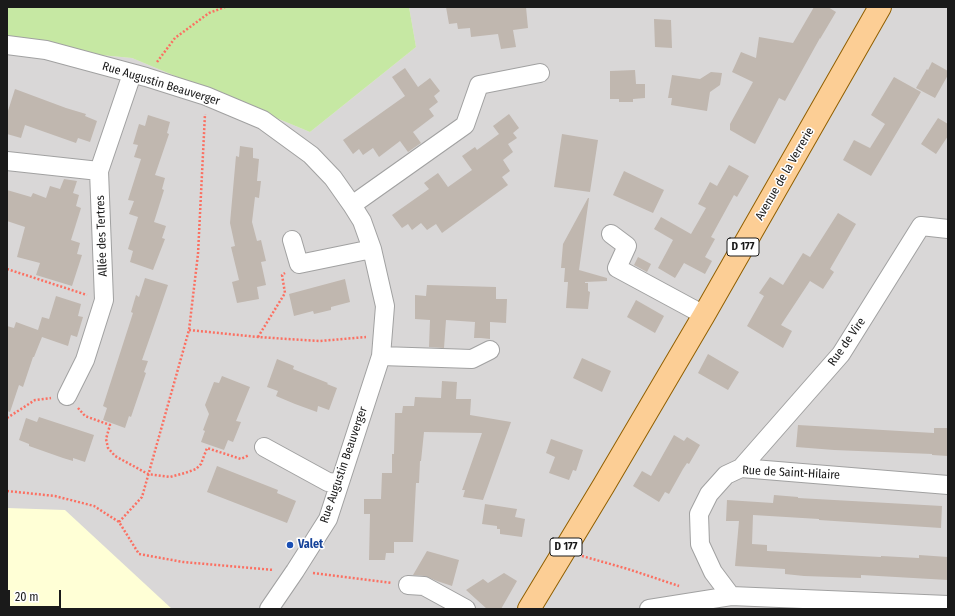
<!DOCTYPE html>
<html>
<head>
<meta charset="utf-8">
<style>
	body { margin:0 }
	#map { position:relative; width:955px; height:616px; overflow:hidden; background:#ede8df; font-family:"Fira Sans Condensed",sans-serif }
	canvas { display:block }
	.frame { position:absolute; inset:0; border:8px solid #1a1a1a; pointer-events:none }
	.scale { position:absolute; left:8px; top:590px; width:53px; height:18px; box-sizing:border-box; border:2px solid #1a1a1a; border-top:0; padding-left:5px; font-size:12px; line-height:14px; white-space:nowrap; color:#1a1a1a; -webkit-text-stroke:3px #fff; paint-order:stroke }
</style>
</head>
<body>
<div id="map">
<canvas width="955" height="616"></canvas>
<div class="frame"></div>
<div class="scale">20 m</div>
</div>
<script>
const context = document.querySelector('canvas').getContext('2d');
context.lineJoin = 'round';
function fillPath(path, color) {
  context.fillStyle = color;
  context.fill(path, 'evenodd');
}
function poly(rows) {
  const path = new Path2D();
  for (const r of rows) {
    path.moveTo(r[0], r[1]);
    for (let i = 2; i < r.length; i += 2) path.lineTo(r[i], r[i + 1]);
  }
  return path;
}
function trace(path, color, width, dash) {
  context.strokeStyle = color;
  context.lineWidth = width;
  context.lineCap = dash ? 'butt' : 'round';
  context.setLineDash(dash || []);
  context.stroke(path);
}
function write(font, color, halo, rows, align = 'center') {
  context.font = font + ' "Fira Sans Condensed",sans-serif';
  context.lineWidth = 3;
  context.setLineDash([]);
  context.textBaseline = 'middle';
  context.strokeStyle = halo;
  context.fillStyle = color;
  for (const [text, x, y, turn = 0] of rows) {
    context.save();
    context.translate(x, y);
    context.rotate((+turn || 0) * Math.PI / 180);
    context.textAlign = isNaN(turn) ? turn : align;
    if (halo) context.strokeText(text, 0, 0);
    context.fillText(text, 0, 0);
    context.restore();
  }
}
fillPath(poly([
	[409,7,948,7,948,609,7,609,7,46,132,58,310,132,416,47]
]), '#d9d7d7');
fillPath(poly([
	[7,508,65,510,172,609,7,609]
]), '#ffffd6');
fillPath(poly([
	[7,7,409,7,416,47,310,132,132,58,7,46]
]), '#c6e8a3');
fillPath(poly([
	[446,7,526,7,528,28,513,30,516,47,501,49,498,34,471,37,470,28,458,29,457,23,449,24],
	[814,7,828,7,836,12,820,39,820,38,785,101,779,98,755,144,751,142,730,130,730,124,753,82,732,72,741,52,756,58,759,37,793,43],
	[654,19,671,20,672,48,655,47],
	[932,62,948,71,948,75,935,98,916,88,927,69,928,70],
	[405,68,418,87,430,78,440,91,434,96,438,102,429,109,434,116,413,132,421,143,408,152,400,141,379,157,373,148,363,155,359,149,353,154,343,140,405,96,392,77],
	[635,70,636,84,645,84,645,98,633,99,633,102,619,102,619,99,610,99,610,71],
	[711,72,722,73,720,85,710,92,707,111,671,105,672,98,668,98,672,75,700,79],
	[894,77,921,92,871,176,843,160,854,140,870,148,885,124,871,115],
	[15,89,66,108,86,114,85,116,97,121,90,142,78,138,76,143,25,125,21,138,7,134,7,114],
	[509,114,519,128,513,133,517,138,508,144,513,152,503,160,510,171,502,177,508,185,442,233,436,224,427,230,421,223,412,230,408,224,402,228,392,215,429,189,424,183,438,173,448,187,472,170,462,156,475,147,477,150,499,134,493,126],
	[148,115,170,122,167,133,169,134,155,175,165,178,162,189,164,190,154,222,166,226,162,238,165,239,153,270,130,262,133,251,128,249,138,217,129,214,134,201,128,200,141,159,134,157,138,145,133,144,139,124,145,126],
	[938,118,948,124,948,136,936,154,921,144],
	[562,134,598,140,590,192,554,187],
	[240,146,253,148,253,158,259,159,257,181,261,181,259,198,255,197,252,222,257,241,261,240,266,261,261,262,266,285,257,287,259,299,237,303,232,282,239,280,231,247,235,246,230,223,236,156,239,157],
	[729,165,749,176,737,197,734,195,711,237,715,239,705,257,712,261,705,274,684,263,675,278,658,268,673,240,654,229,661,217,691,234,706,208,698,204,710,182,717,186],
	[624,171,664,190,653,213,613,195],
	[64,179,77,181,73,193,79,195,76,206,81,208,71,240,80,243,77,254,82,255,72,286,36,275,40,263,17,257,25,227,7,221,7,190,31,197,33,193,46,198,50,186,60,189],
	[588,198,589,198,579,270,607,278,607,281,585,282,585,283,588,283,588,291,590,292,588,309,566,308,568,282,564,282,565,268,561,268,563,244],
	[838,213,856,224,830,269,834,272,823,289,810,281,781,325,792,331,783,348,747,326,764,296,759,293,770,277,783,285,803,253,810,257],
	[638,257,651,264,647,272,634,265],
	[145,278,168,285,156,320,142,360,148,361,144,372,146,373,131,417,129,416,125,428,103,420,107,408,103,406,133,313,131,312,136,295,139,297],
	[345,279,350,302,331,307,331,310,314,314,313,311,294,316,289,294],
	[427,285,496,287,496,299,507,299,506,323,490,322,490,339,481,338,474,338,475,322,446,320,444,348,429,347,430,320,415,319,415,295,426,296],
	[56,296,81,304,78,316,83,317,77,337,71,335,68,346,42,337,34,357,33,357,23,387,19,385,10,412,7,411,7,326,14,328,16,322,38,330,42,317,49,319],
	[636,300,664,316,655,333,627,317],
	[708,354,739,372,728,390,698,373],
	[582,358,611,371,602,392,573,378],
	[277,359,294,366,293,369,328,383,327,384,337,388,329,410,318,406,317,412,295,404,276,396,278,391,267,387],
	[222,376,250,387,236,421,241,422,233,442,228,440,224,450,201,442,205,431,203,430,209,414,205,405,214,382,219,383],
	[442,381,457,382,456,399,471,399,470,415,511,422,483,500,463,497,465,490,462,490,482,433,424,432,421,461,420,461,419,483,416,483,413,542,394,542,394,553,386,553,385,560,369,560,370,514,364,514,364,499,381,499,382,473,392,473,392,454,394,454,395,413,402,413,403,406,414,406,415,397,441,398],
	[39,417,94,435,85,462,73,458,73,461,63,458,29,446,29,444,19,440,26,418,37,422],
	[798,425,934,433,934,428,948,428,948,456,932,455,932,454,834,450,796,447],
	[674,435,684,441,687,437,700,445,689,464,687,463,683,469,669,494,665,492,659,502,633,486,642,471,651,476],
	[551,439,583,450,576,471,573,470,569,480,549,473,555,457,546,453],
	[217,466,278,490,277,493,296,501,287,523,207,492],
	[774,495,798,497,798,498,942,506,941,528,819,520,819,519,753,515,752,544,767,545,767,551,881,557,881,556,919,558,919,555,948,557,948,580,861,575,861,578,804,576,785,574,785,569,735,566,739,521,726,521,727,500,773,503],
	[485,504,517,509,515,517,525,519,522,537,500,534,500,529,497,529,497,526,482,524],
	[427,551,459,560,452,586,437,581,425,576,413,575],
	[504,573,517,581,501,609,487,609,466,590,483,579,488,583]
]), '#c0b7af');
const street = poly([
	[7,45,46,50,146,77,206,96,263,120,311,155,333,178,352,205,362,221,372,249,385,306,381,356,328,519,295,571,269,609],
	[7,161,99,171],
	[352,205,465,125,479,85,540,73],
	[611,234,627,246,617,268,704,315],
	[292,240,299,264,372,249],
	[381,356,472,359,490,350],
	[67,396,85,360,104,300,99,171,132,74],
	[264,447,328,482,339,483],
	[741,468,841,354,921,226,948,229],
	[408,585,424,586,466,609],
	[731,596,713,572,700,544,699,514,709,494,726,475,741,468,948,485],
	[649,609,731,596,948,605]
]);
const primary = poly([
	[529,609,604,485,704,315,880,7]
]);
trace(street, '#a1a1a1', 20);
trace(primary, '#915f00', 24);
trace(poly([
	[157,62,175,38,209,13,225,7],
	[7,269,87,295],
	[189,330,258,337,288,339,320,341,366,337],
	[258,337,285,293,282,275,285,273],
	[78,408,85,416,110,425,106,439,108,448,115,456,148,474,170,477,185,473,196,469,201,464,207,448,241,459,249,455],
	[7,418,35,400,51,398],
	[7,491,55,496,94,506,119,522,139,554,183,562,274,570],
	[119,522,142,497,189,330,198,254,205,114],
	[582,556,628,569,679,586],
	[313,573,392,583]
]), '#fb7062', 2.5, [2, 2]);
trace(street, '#fff', 18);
trace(primary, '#fcce95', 22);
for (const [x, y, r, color] of [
	[290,545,4,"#1a4fb4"]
]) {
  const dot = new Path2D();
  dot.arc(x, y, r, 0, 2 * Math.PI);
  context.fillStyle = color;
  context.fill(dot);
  trace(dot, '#fff', 1.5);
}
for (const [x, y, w] of [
	[743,247,32],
	[566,547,32]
]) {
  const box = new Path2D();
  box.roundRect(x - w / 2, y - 9, w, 18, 3);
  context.fillStyle = '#fff';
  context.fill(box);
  trace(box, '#1a1a1a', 1);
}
write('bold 11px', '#1a1a1a', null, [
	["D 177",743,247],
	["D 177",566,547]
]);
write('12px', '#1a1a1a', '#fff', [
	["Rue Augustin Beauverger",161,84,17],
	["Avenue de la Verrerie",785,174,-60],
	["Allée des Tertres",102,236,-92],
	["Rue de Vire",847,342,-55],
	["Rue Augustin Beauverger",344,465,-71],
	["Rue de Saint-Hilaire",791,473,3]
]);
write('bold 12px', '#164399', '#fff', [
	["Valet",298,545]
], 'left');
</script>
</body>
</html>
